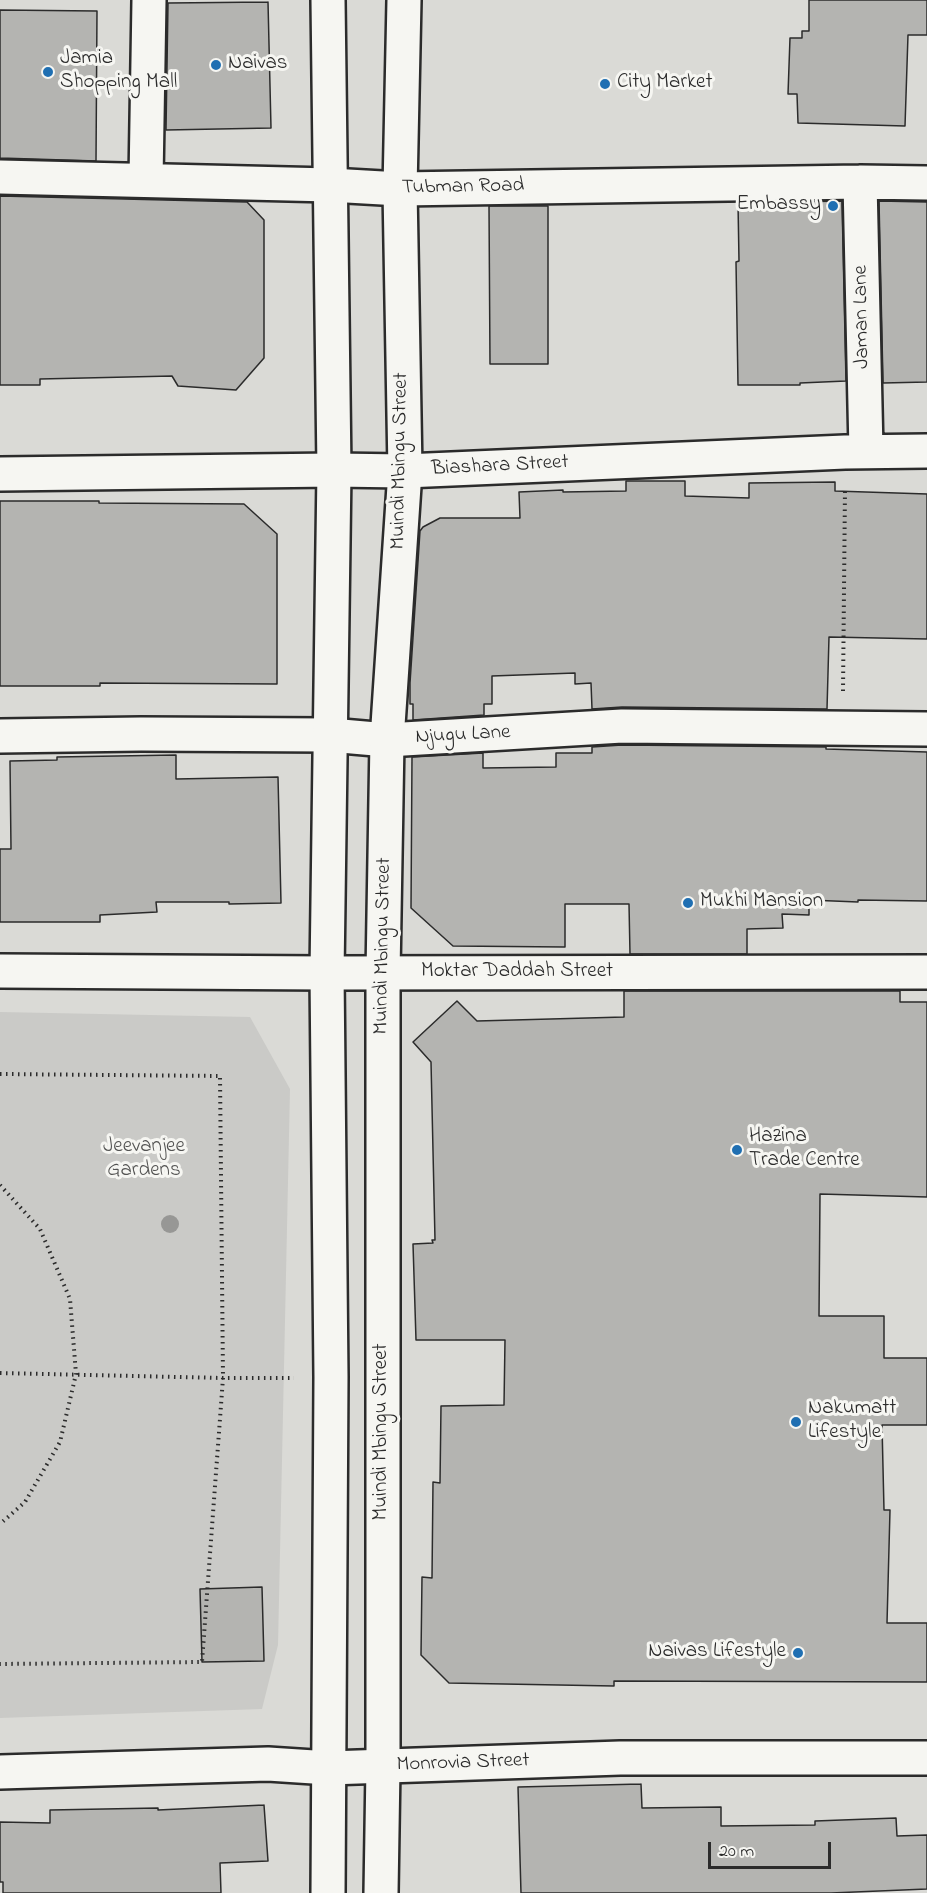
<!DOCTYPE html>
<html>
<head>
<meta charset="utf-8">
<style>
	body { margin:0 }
	#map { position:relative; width:927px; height:1893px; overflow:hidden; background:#eaeae6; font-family:"Indie Flower",sans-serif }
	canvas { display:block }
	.scale { position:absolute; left:708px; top:1842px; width:123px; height:27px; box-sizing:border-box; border:3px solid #2b2b2b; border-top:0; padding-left:8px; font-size:18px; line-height:21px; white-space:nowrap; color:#2b2b2b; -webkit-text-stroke:4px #f6f6f2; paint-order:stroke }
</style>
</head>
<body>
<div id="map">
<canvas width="927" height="1893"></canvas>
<div class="scale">20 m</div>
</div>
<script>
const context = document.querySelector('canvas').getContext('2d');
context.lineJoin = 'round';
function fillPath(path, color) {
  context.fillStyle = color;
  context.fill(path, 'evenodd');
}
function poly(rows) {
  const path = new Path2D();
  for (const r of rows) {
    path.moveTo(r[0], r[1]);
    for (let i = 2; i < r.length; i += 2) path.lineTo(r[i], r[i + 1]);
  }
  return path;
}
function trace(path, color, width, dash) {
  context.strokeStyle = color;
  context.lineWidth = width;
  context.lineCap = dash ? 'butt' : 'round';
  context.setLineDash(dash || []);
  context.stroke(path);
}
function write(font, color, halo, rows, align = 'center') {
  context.font = font + ' "Indie Flower",sans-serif';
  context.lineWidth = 6;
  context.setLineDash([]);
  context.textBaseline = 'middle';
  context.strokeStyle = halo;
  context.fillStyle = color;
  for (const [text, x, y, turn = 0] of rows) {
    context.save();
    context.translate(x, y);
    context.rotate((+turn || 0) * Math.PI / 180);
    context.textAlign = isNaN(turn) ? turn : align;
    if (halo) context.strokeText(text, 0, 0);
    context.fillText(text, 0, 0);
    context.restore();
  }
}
fillPath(poly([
	[0,0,927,0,927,1893,0,1893]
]), '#dadad6');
fillPath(poly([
	[0,1012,250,1017,290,1089,278,1645,262,1709,0,1718]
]), '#cacac7');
const building = poly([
	[809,0,927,0,927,35,908,35,905,126,798,123,797,94,788,94,790,38,802,38,802,31,809,31,809,0],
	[268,2,271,128,166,130,168,3,268,2],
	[0,10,97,11,96,161,0,158,0,10],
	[0,196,247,202,264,220,264,358,236,390,178,386,172,376,40,379,40,385,0,385,0,196],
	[842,201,846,381,800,383,800,385,738,385,736,262,739,261,738,203,842,201],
	[879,201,927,202,927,382,883,383,879,201],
	[489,206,548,206,548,364,490,364,489,206],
	[626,481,685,481,685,496,749,498,749,483,835,482,835,491,927,494,927,639,829,637,827,709,622,707,592,709,591,683,575,684,575,673,492,676,492,704,484,704,484,715,413,720,413,704,410,704,410,683,420,531,423,527,440,518,520,518,519,492,563,490,563,492,626,491,626,481],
	[0,501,99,501,99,503,244,504,277,534,277,684,100,683,100,686,0,686,0,501],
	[622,745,826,747,826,749,927,752,927,901,858,900,858,902,809,900,809,915,782,914,783,928,747,929,747,954,630,954,629,904,565,904,565,947,453,946,411,908,412,757,483,753,483,768,556,767,556,753,592,753,592,747,622,745],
	[176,755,176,779,278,777,281,903,229,904,229,902,156,902,157,912,100,915,100,922,0,922,0,849,11,849,10,761,57,760,57,757,176,755],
	[624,991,900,991,900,1002,927,1002,927,1197,820,1194,819,1316,884,1316,884,1358,927,1358,927,1425,882,1425,884,1510,890,1510,887,1623,927,1623,927,1682,614,1681,614,1686,449,1683,421,1655,422,1577,432,1578,433,1482,440,1483,441,1406,504,1405,505,1340,416,1340,413,1244,433,1243,432,1240,435,1240,431,1062,413,1042,457,1001,477,1021,624,1017,624,991],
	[262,1587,264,1661,202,1662,200,1589,262,1587],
	[641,1784,642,1808,721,1807,721,1826,815,1825,815,1821,896,1818,897,1836,927,1835,927,1889,831,1893,521,1893,518,1787,641,1784],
	[264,1805,268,1861,220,1863,221,1893,3,1893,3,1882,0,1882,0,1822,50,1823,50,1810,158,1808,158,1810,264,1805]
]);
fillPath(building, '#b4b4b1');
trace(building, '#2b2b2b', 1.5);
const street = poly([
	[0,177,330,185,400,189,860,182,927,183],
	[146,180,149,0],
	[860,182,866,451],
	[0,474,334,470,405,471,845,452,927,451],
	[0,736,141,734,330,735,387,740,622,726,927,729],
	[0,971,327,973,927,972],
	[0,1772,268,1764,329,1768,620,1758,927,1758]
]);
const secondary = poly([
	[328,0,334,470,327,973,331,1377,328,1893],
	[381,1893,383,1767,383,973,387,740,405,471,400,189,404,0]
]);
trace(street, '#2b2b2b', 38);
trace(secondary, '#2b2b2b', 38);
trace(poly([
	[843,691,845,488],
	[0,1074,220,1076,223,1378,202,1662,0,1664],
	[0,1185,40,1229,70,1299,76,1374,60,1442,25,1502,0,1524],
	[0,1373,223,1378,294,1378]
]), '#2b2b2b', 4, [1.5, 4.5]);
trace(street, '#f6f6f2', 33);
trace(secondary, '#f6f6f2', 33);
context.fillStyle = '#979795';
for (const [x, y] of [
	[170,1224]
]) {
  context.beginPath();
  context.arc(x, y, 9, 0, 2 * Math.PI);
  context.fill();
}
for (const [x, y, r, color] of [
	[216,65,6,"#1f6fb2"],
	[48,72,6,"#1f6fb2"],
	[605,84,6,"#1f6fb2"],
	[833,206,6,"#1f6fb2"],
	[688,903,6,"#1f6fb2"],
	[737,1150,6,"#1f6fb2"],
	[796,1422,6,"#1f6fb2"],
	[798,1653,6,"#1f6fb2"]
]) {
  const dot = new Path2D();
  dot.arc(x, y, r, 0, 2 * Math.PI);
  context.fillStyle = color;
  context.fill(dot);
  trace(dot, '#f6f6f2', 2);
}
write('21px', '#2b2b2b', '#f6f6f2', [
	["Jamia",60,60],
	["Shopping Mall",60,84],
	["Naivas",228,65],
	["City Market",617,84],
	["Embassy",821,206,"right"],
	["Mukhi Mansion",700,903],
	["Hazina",749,1138],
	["Trade Centre",749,1162],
	["Nakumatt",808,1410],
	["Lifestyle",808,1434],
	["Naivas Lifestyle",786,1653,"right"]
], 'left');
write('21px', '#2b2b2b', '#f6f6f2', [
	["Tubman Road",463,188,-1],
	["Jaman Lane",863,317,-91],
	["Muindi Mbingu Street",401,461,-89],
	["Biashara Street",500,467,-3],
	["Njugu Lane",463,736,-3],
	["Muindi Mbingu Street",384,946,-89],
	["Moktar Daddah Street",517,973],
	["Muindi Mbingu Street",383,1432,-90],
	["Monrovia Street",463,1764,-2]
]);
write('21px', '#535352', '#f6f6f2', [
	["Jeevanjee",144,1148],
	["Gardens",144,1172]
]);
</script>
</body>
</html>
